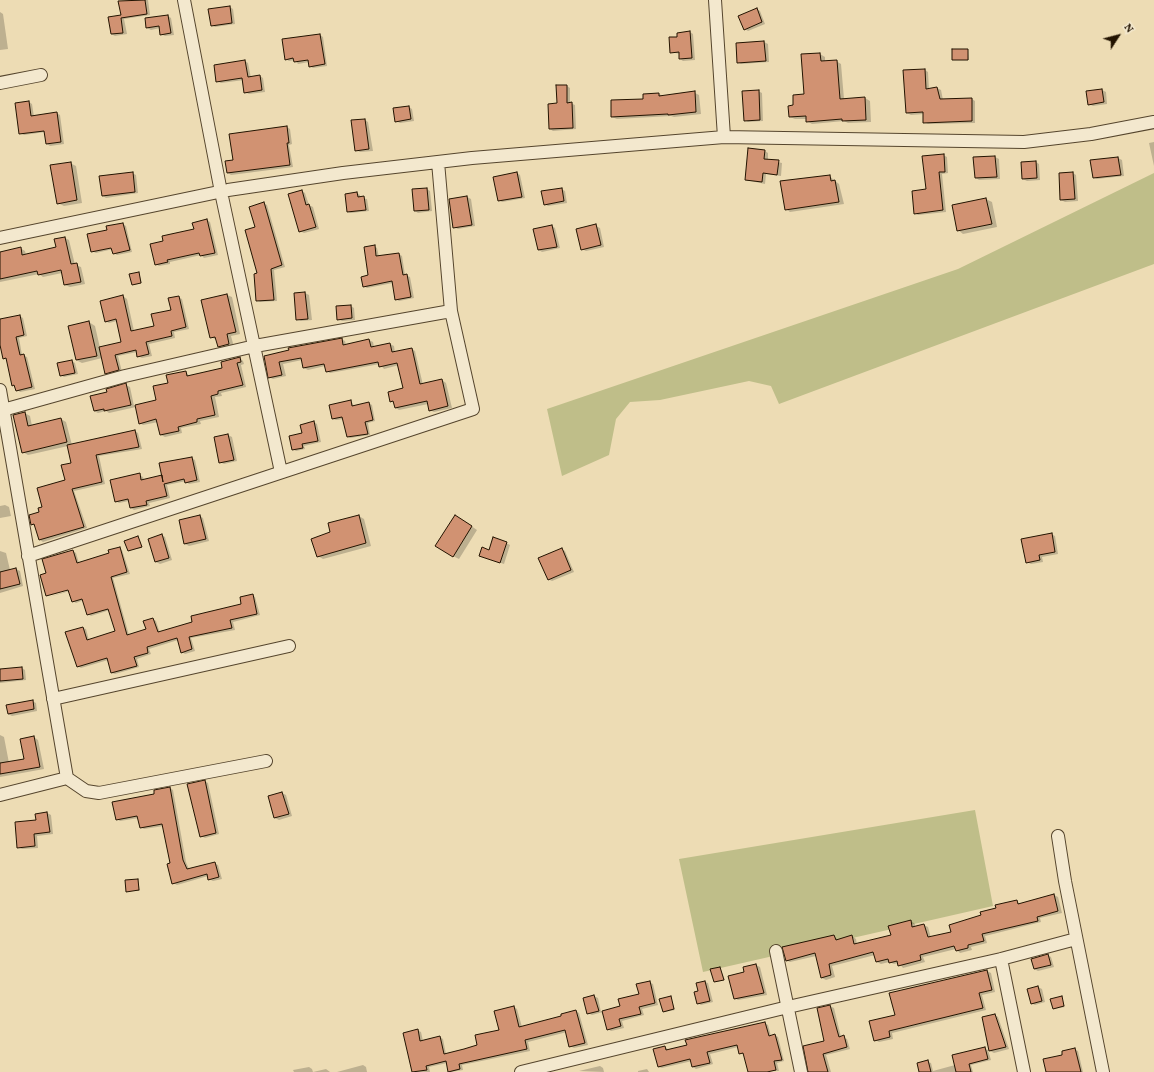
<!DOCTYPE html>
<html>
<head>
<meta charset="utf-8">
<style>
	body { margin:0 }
	#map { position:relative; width:1154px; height:1072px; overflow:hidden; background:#eddcb4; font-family:Vollkorn,serif }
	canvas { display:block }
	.north { position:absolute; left:1098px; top:16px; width:40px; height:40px; -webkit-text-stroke:3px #f3e8ce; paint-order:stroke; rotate:54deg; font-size:11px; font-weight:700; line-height:16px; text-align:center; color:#221300 }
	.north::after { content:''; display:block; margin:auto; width:14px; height:18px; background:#221300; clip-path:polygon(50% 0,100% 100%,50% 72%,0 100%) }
</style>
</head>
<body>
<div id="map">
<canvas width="1154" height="1072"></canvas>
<div class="north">N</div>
</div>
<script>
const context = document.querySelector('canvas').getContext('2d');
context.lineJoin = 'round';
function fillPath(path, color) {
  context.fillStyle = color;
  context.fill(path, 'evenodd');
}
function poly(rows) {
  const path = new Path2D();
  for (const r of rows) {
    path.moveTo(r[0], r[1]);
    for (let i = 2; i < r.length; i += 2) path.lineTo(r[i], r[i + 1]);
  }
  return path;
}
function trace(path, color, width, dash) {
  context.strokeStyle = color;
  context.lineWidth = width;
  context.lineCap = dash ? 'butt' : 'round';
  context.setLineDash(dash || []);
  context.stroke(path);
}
fillPath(poly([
	[1154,173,1154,264,779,404,771,386,749,381,660,400,630,402,616,419,609,455,562,476,547,409,958,269],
	[975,810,993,906,703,972,679,859]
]), '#bfbe89');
fillPath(poly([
	[132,0,148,0,150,15,124,19,127,34,115,36,111,34,122,16,120,2],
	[230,7,233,9,235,24,215,27,212,25],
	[757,9,760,11,765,24,748,31,745,29],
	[0,12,3,14,8,49,0,50],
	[168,16,171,18,174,35,165,36,161,34,160,28,151,30,147,28],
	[690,32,693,34,695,60,683,61,680,59,680,54,671,52,678,38],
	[320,35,323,37,327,66,313,68,310,66,309,62,298,64,295,60,289,61,286,59],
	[764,42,768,44,769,62,741,64,738,62],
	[968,50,969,60,955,60],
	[820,54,825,57,825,62,836,61,841,64,844,99,865,98,870,101,871,122,848,123,844,121,812,124,807,121,807,119,795,119,790,117,794,106,805,95],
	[245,61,248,63,251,78,260,76,263,78,265,92,249,94,245,92,244,80,221,83,217,81],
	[925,70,928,72,929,90,937,88,941,90,943,100,972,99,975,101,975,123,928,124,924,122,924,114,911,115,907,113],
	[567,86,570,88,570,103,575,105,576,129,553,131,550,129,558,104],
	[1102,90,1106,92,1107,104,1093,106,1089,104],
	[758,91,762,93,763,121,748,122,745,120],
	[695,93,699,95,701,114,674,117,671,116,617,119,612,117,659,94,663,96],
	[29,102,32,104,34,117,56,113,60,115,64,144,50,146,47,144,45,132,24,135,20,133],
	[409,107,412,109,414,121,400,123,396,121],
	[365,120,368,122,373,151,360,152,356,150],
	[287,127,290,129,292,144,289,145,293,167,231,175,228,173,234,161],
	[1154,142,1154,166,1149,143],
	[749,149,765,151,768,153,768,160,782,163,781,176,766,174,765,184,746,180],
	[943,155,947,157,948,173,942,174,946,212,918,215,915,213],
	[995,157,999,159,1000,179,979,180,976,178,974,158],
	[1118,158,1122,160,1124,176,1097,179,1093,177],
	[1036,162,1039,164,1040,180,1027,181,1023,179],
	[70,163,76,166,82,203,64,206,58,203],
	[132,173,136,175,138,193,106,198,103,196],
	[517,173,520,175,525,198,502,202,499,200],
	[1073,173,1076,175,1078,201,1065,202,1061,200],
	[829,176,839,184,844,204,790,212,786,209],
	[427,189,430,191,432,211,418,213,415,211],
	[561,189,565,191,567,203,548,206,545,204],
	[302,191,305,193,309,205,313,207,319,229,304,233,300,231],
	[357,193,360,195,360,198,367,199,369,211,351,213,348,212],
	[467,197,471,199,475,226,458,229,454,227],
	[986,199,992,202,997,227,963,234,958,230,953,206],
	[263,203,267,205,285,267,274,270,277,301,260,302,257,300,259,274,256,228],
	[207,220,210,222,218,255,204,258,201,255,170,262,170,264,159,266,156,264,164,242,195,229],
	[123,224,126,226,132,252,117,255,114,253,113,249,96,253,92,251,108,231],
	[552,226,555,228,560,248,542,252,539,250],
	[596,226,600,228,604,247,586,251,582,249],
	[65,238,69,240,75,265,81,267,85,284,70,287,65,285,62,273,43,277,39,274,0,282,0,253,20,248,25,251,26,255,57,248],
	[374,246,377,248,379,257,399,254,402,256,405,275,410,277,414,298,399,301,396,299,393,283,367,288,364,286,370,276],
	[139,273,142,283,134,285,133,284],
	[305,293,309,295,312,320,301,321,297,319,295,294],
	[227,295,232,297,240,334,231,336,234,347,223,349,219,346,217,340,211,337],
	[123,296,127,299,134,331,155,326,172,311,178,297,182,299,189,329,174,332,175,338,149,344,152,356,142,358,138,356,137,352,118,356,122,372,109,375,106,373,102,358,82,363,76,360,89,322,95,326,100,348,122,343,117,321,109,323,106,321],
	[351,306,354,308,355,320,342,321,338,319],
	[20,316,23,318,27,336,19,338,22,355,27,357,35,389,20,392,13,385,8,360,4,358,0,343,0,320],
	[341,339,345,341,346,345,369,340,373,342,374,347,390,344,394,346,395,353,412,349,415,351,423,385,442,380,446,383,452,408,434,412,430,410,428,404,399,410,396,408,395,403,391,401,404,389,399,365,384,369,380,364,330,373,327,371,325,366,308,370,304,368,302,360,283,364,286,376,273,379,269,377,265,356],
	[240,358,243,361,244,364,241,365,246,387,221,393,222,396,215,397,219,417,200,421,201,424,181,428,182,433,165,437,161,435,158,422,143,425,140,423,136,407,109,413,106,411,98,413,94,411,108,393,126,385,130,387,134,406,158,401,169,383,186,372,190,377,224,369],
	[72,361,75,363,78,374,64,377,61,375],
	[351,401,354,406,369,403,372,405,375,421,368,423,370,435,350,438,348,436,344,419,336,420,333,419],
	[25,413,30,416,32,426,61,419,66,422,72,445,135,431,138,433,142,449,99,456,105,484,74,491,87,528,43,542,40,540,36,527,32,524,44,507,66,480,72,464,68,446,28,455,23,452],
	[314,422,317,424,321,442,304,446,305,449,296,451,293,449,303,434],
	[228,435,232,437,237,461,224,464,220,462],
	[192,458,195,460,200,482,189,484,186,481,167,485,170,498,149,503,150,506,134,510,131,508,129,501,119,503,116,501,139,475,143,477,144,480,162,476],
	[5,505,9,507,11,516,0,518,0,506],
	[200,516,203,518,209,541,189,546,185,544,180,521],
	[359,516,364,519,371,546,323,559,318,556,331,533],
	[461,519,477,530,459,559,453,556],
	[1051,534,1055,536,1058,554,1042,557,1043,562,1031,564,1027,562],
	[162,535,165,537,172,560,160,564,156,562],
	[138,537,142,548,128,550],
	[506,543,510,545,504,564,480,556],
	[119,548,122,550,130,574,113,578,129,635,147,630,145,621,153,619,156,621,160,633,242,605,252,595,255,597,260,615,233,622,235,630,191,638,195,651,185,654,182,652,178,640,149,649,151,654,137,659,139,667,115,674,112,673,108,660,81,668,78,666,83,628,86,629,89,640,117,632,110,610,91,616,88,614,84,600,76,603,73,601,70,591,49,597,73,589,73,587,47,596,47,574,73,551,76,553,79,563,110,553],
	[561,549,565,551,574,572,552,581,548,579],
	[0,551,6,553,10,570,16,569,20,571,23,586,0,593],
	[22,668,25,670,26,680,0,683,0,670],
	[32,701,36,703,37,711,12,716,8,714],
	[0,735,4,737,9,763,25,760,34,737,38,740,44,769,0,777],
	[205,781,208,783,219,834,205,838,201,836],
	[170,788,173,790,186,862,189,869,214,863,218,865,222,879,213,881,209,879,208,876,177,885,173,883,164,826,144,829,141,827,139,818,120,821,117,819],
	[282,793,286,795,292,816,279,820,275,818,269,797],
	[47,813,51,815,53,834,37,836,38,848,22,849,18,847,37,821],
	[138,880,140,891,127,891],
	[1054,895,1058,897,1062,913,1040,918,1041,922,985,936,987,943,971,947,972,950,960,953,956,949,923,957,925,962,903,968,899,963,894,964,889,962,881,964,877,962,875,955,832,966,835,977,826,980,822,978,816,956,790,962,786,960,834,936,838,940,852,936,856,939,857,945,892,936,911,921,915,924,915,927,924,925,928,927,931,938,952,932,982,916,1016,901,1020,904],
	[1048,955,1051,957,1054,967,1038,971,1034,969],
	[756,965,760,967,767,995,738,1000,735,998],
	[720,968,725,980,716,982,715,981],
	[987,971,991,973,995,992,982,995,986,1010,892,1033,893,1039,879,1042,875,1040,896,1016],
	[649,982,653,984,658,1005,642,1009,644,1015,622,1021,624,1028,611,1031,608,1029,603,1012,592,1015,588,1013,594,996,598,998,601,1012,621,1007,640,995],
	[705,982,708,983,713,1002,701,1005,698,1003,699,991],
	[1038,987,1042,989,1045,1002,1035,1005,1031,1003],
	[671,997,675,1010,665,1012,664,1012],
	[1061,998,1065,1007,1054,1009],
	[830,1006,834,1008,841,1037,847,1039,850,1049,826,1055,831,1072,810,1072,826,1042],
	[514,1007,517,1009,522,1027,563,1017,576,1011,579,1013,588,1045,574,1048,570,1046,567,1032,528,1042,530,1051,462,1065,463,1070,451,1072,447,1063,429,1067,430,1072,413,1072,404,1034,417,1030,421,1032,423,1041,440,1037,443,1039,446,1054,478,1046,500,1031],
	[995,1015,998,1017,1009,1049,994,1053,990,1051],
	[765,1023,768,1025,771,1036,775,1035,778,1037,784,1061,777,1063,779,1071,749,1072,745,1055,740,1053,738,1047,710,1054,713,1064,696,1069,693,1067,692,1061,662,1068,659,1067,654,1050,665,1047,669,1050],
	[985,1049,988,1050,991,1060,971,1065,973,1072,920,1072,928,1062,931,1063,933,1071,955,1065],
	[1074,1049,1078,1051,1083,1072,1047,1072,1064,1055],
	[363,1065,366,1067,367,1072,337,1072],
	[600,1066,603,1068,604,1072,579,1071],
	[309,1067,312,1069,313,1072,326,1069,330,1072,294,1072,293,1070],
	[647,1069,649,1072,638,1072,638,1071]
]), '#0003');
const building = poly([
	[145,0,147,14,121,18,123,33,111,34,108,17,121,15,118,1,145,0],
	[230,6,232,23,211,26,208,9,230,6],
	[757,8,762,22,744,30,738,16,757,8],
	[168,15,171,33,160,35,159,26,146,28,145,18,168,15],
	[690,31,692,58,679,59,679,52,670,53,669,37,677,37,677,33,690,31],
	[320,34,325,64,309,67,308,60,294,62,293,58,285,60,282,39,320,34],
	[764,41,766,61,737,63,736,43,764,41],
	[952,49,968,49,968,60,952,60,952,49],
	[820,53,821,61,837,60,840,99,865,97,866,120,842,121,842,119,806,122,806,116,789,117,788,106,793,105,793,95,804,94,801,54,820,53],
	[245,60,248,77,260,75,262,90,244,93,242,78,216,82,214,65,245,60],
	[925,69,926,89,937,87,940,99,972,98,972,121,923,123,923,112,906,113,903,70,925,69],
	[556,85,567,85,567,103,572,102,573,128,549,129,548,104,557,103,556,85],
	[1102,89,1104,102,1088,105,1086,91,1102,89],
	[759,90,760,120,744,121,742,91,759,90],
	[695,91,696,112,668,115,668,114,611,117,611,100,643,99,643,94,659,93,659,96,695,91],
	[29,101,31,116,57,112,61,142,46,144,44,131,19,134,15,103,29,101],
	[409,106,411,119,395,122,393,108,409,106],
	[365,119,369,149,355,151,351,120,365,119],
	[287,126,289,143,287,143,290,165,227,173,225,161,233,160,229,134,287,126],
	[748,148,765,150,764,159,779,160,777,175,763,173,762,182,745,180,748,148],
	[944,154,945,172,939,172,943,210,914,214,912,191,926,189,922,156,944,154],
	[995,156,997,177,975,178,973,157,995,156],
	[1118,157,1121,175,1093,178,1090,160,1118,157],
	[1036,161,1037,178,1022,179,1021,162,1036,161],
	[71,162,77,200,57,204,50,165,71,162],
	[133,172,135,192,102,196,99,176,133,172],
	[517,172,522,197,498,201,493,177,517,172],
	[1073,172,1075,199,1060,200,1059,173,1073,172],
	[830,175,831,181,835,180,839,202,785,210,780,181,830,175],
	[427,188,429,210,414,211,412,189,427,188],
	[562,188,564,201,544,205,541,191,562,188],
	[302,190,306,205,309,204,316,227,299,232,288,194,302,190],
	[357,192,358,197,364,196,366,210,347,212,345,194,357,192],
	[467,196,472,225,453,228,449,199,467,196],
	[986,198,992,224,957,231,952,205,986,198],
	[264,202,282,265,271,269,274,300,256,301,254,274,257,273,245,230,255,227,249,207,264,202],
	[207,219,215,253,200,256,199,253,167,260,168,262,155,265,150,244,163,241,162,236,194,229,192,223,207,219],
	[123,223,130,250,113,254,111,248,91,252,87,234,107,230,106,226,123,223],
	[596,224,601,245,581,250,576,229,596,224],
	[552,225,557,247,538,250,533,229,552,225],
	[65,237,71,264,77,263,81,282,64,285,61,270,38,275,37,271,0,279,0,252,21,247,22,255,56,247,54,239,65,237],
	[375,245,376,256,399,253,403,275,407,274,411,297,395,300,392,281,363,287,361,277,368,275,364,247,375,245],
	[139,272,141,283,132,285,129,274,139,272],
	[305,292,308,319,296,320,294,293,305,292],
	[227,294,236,332,227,334,229,344,218,347,215,337,210,338,201,300,227,294],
	[123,295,131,331,154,326,151,314,171,310,168,298,179,296,186,327,171,331,172,336,146,342,149,354,137,357,136,350,115,355,119,370,105,374,99,347,121,342,116,319,105,322,100,301,123,295],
	[351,305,352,318,337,320,336,306,351,305],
	[20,315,24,335,16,337,20,355,24,354,32,387,16,391,14,385,12,386,6,358,3,359,0,345,0,319,20,315],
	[89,321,97,356,76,360,68,326,89,321],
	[342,338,343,345,369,339,371,347,390,343,392,352,412,348,420,384,442,379,448,406,429,411,427,401,395,408,393,401,390,402,388,392,403,388,397,363,379,367,378,362,326,372,324,364,303,368,301,358,279,362,282,375,268,378,264,356,289,350,288,348,342,338],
	[240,357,241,362,237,363,243,385,218,391,218,394,211,396,215,415,197,419,197,422,178,427,179,431,160,435,156,419,139,424,135,405,156,400,153,386,168,383,166,375,186,371,187,376,222,368,221,362,240,357],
	[72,360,75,373,60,376,57,363,72,360],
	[126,383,131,405,104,411,104,409,94,411,90,396,107,392,106,389,126,383],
	[351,400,352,406,369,402,373,420,365,422,368,434,347,437,342,417,332,419,329,405,351,400],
	[25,412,28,426,61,418,67,442,22,453,13,415,25,412],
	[314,421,318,441,302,444,303,448,292,450,289,436,302,433,300,425,314,421],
	[135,430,139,447,96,455,102,482,72,489,84,527,39,540,34,524,31,525,29,515,39,512,38,508,42,507,37,488,65,480,61,465,71,463,67,445,135,430],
	[228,434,234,460,219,463,214,437,228,434],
	[192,457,197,480,185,483,184,479,164,484,167,496,146,501,147,505,130,508,128,499,115,502,110,480,140,473,141,480,162,475,163,482,159,463,192,457],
	[200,515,206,539,184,544,179,520,200,515],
	[359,515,366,543,317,557,311,539,330,532,328,523,359,515],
	[455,515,472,526,453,557,435,546,455,515],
	[1052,533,1055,552,1039,555,1040,560,1026,563,1021,539,1052,533],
	[162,534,169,558,155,562,148,539,162,534],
	[138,536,142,547,128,551,124,541,138,536],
	[493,537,507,542,500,563,479,556,482,547,489,550,493,537],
	[120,547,127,572,111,577,127,635,146,629,143,621,153,618,158,632,192,622,191,616,241,604,240,597,253,594,257,614,230,620,232,628,189,637,192,649,181,653,177,638,147,647,148,653,134,657,137,666,111,673,107,658,77,667,65,632,83,627,87,640,115,631,108,609,87,615,82,599,72,602,68,590,46,596,40,575,46,573,42,559,73,550,77,563,109,553,108,550,120,547],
	[562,548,571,570,548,580,538,558,562,548],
	[16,568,20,584,0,589,0,572,16,568],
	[22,667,23,679,0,681,0,669,22,667],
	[33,700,34,709,8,714,6,705,33,700],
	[34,736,40,767,0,774,0,763,24,759,20,739,34,736],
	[205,780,216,833,200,837,187,784,205,780],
	[170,787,183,860,187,869,215,862,219,877,208,880,207,874,172,884,167,864,170,863,162,824,140,828,137,816,116,820,112,802,154,794,154,790,170,787],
	[282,792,289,814,274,818,268,796,282,792],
	[47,812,50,832,34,834,35,846,17,848,15,822,36,820,35,814,47,812],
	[138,879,139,890,126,892,125,880,138,879],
	[1054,894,1058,911,1037,917,1038,921,982,934,984,941,968,945,968,948,956,951,954,946,920,955,921,960,898,966,897,961,889,963,888,959,876,962,873,952,829,964,831,975,821,978,815,953,786,961,782,947,834,935,836,940,852,935,854,944,891,935,888,926,911,920,912,927,924,924,928,937,951,932,949,925,981,915,980,912,996,908,995,905,1017,900,1018,904,1054,894],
	[1048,954,1051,965,1034,969,1031,959,1048,954],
	[756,964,764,993,734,999,728,976,744,972,743,967,756,964],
	[720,967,724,980,714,982,710,969,720,967],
	[987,970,992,990,979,993,983,1008,889,1031,890,1037,874,1041,869,1021,895,1015,889,993,987,970],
	[650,981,655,1003,639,1007,641,1014,619,1019,621,1026,607,1030,602,1011,620,1006,618,999,639,994,636,984,650,981],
	[705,981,710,1001,697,1004,694,992,698,991,696,983,705,981],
	[1038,986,1042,1001,1031,1004,1027,989,1038,986],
	[594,995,599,1011,587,1014,583,998,594,995],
	[671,996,674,1009,663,1012,659,999,671,996],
	[1062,996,1064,1006,1053,1009,1050,999,1062,996],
	[830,1005,839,1037,844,1035,847,1047,823,1054,828,1072,808,1072,803,1046,824,1041,817,1008,830,1005],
	[514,1006,519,1027,561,1016,561,1014,576,1010,585,1043,569,1047,565,1030,525,1040,527,1049,459,1064,460,1069,448,1072,446,1061,426,1066,427,1070,412,1072,403,1033,418,1029,420,1041,440,1036,444,1054,464,1049,477,1045,475,1035,499,1030,494,1011,514,1006],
	[995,1014,1006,1047,989,1051,982,1017,995,1014],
	[765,1022,769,1036,775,1034,782,1060,774,1061,776,1070,767,1072,748,1072,743,1053,739,1054,737,1045,707,1052,710,1063,692,1067,690,1059,658,1067,653,1049,665,1046,666,1050,687,1045,685,1040,765,1022],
	[985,1047,988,1059,969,1064,971,1072,956,1072,952,1055,985,1047],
	[1075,1048,1081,1072,1046,1072,1043,1059,1062,1055,1062,1051,1075,1048],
	[928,1060,931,1072,919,1072,917,1063,928,1060]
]);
fillPath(building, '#d19272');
trace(building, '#221300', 1);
const minor = poly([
	[184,0,221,192,281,472],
	[715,0,724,137],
	[0,83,41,75],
	[0,238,228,190,343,173,472,158,724,137,1024,142,1091,134,1154,122],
	[0,390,67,778,0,795],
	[3,410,125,376,255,346,451,311],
	[28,556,473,409,451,311,438,162],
	[53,699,289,646],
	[67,778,86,791,99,793,266,761],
	[1058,836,1065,881,1103,1072],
	[776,951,801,1072],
	[1001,959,1024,1072],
	[521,1072,788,1007,1001,959,1076,939]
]);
trace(minor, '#55452d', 14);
trace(minor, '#f3e8ce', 12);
</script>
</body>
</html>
